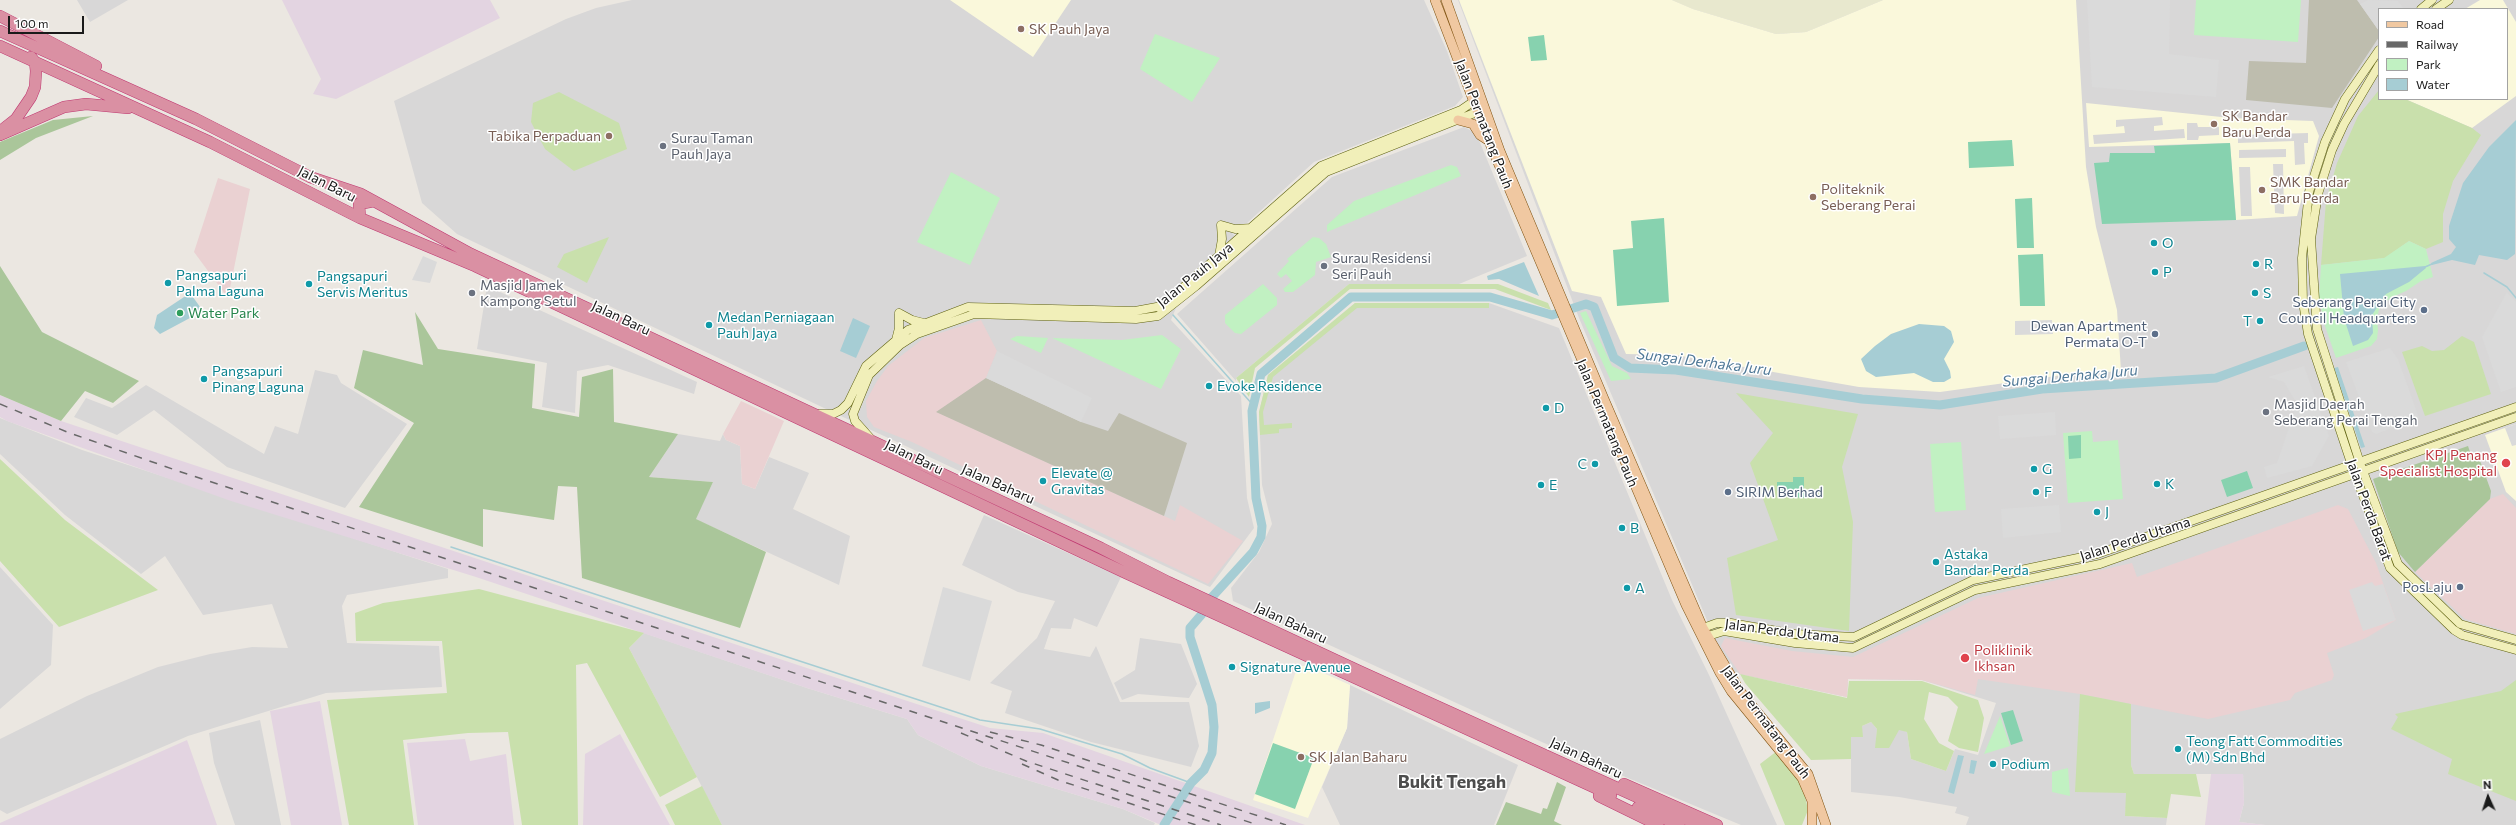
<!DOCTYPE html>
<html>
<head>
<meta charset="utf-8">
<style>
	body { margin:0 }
	#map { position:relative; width:2516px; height:825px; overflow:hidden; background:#ebe7e1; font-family:Commissioner,sans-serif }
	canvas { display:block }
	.legend { position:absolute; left:2378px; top:8px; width:130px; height:92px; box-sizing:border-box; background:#fff; border:1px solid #a3a3a3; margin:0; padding:5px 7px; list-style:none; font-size:12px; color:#1a1a1a }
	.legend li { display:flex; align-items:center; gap:8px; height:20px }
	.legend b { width:20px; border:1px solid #a3a3a3 }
	.north { position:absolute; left:2468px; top:777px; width:40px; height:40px; -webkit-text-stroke:3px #fff; paint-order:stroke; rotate:357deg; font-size:11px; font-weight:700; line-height:16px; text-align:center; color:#1a1a1a }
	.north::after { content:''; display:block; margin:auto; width:14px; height:18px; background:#1a1a1a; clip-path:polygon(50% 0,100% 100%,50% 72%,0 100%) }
	.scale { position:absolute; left:8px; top:16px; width:76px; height:18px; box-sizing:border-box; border:2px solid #1a1a1a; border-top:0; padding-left:5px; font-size:12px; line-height:14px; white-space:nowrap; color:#1a1a1a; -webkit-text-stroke:3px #fff; paint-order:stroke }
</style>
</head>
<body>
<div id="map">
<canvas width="2516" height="825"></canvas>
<ul class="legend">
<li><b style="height:5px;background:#f0c8a1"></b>Road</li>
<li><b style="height:5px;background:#686868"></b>Railway</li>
<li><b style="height:11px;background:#c1f1c2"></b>Park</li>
<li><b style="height:11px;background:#a6cdd4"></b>Water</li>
</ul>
<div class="north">N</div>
<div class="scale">100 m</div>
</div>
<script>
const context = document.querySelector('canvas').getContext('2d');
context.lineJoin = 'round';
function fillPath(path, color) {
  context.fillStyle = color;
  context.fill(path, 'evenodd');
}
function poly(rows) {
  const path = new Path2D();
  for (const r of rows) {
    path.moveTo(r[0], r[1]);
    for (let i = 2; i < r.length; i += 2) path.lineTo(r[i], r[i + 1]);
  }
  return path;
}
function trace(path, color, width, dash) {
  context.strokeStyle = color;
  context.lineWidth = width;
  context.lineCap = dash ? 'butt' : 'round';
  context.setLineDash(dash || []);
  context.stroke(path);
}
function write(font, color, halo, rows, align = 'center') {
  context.font = font + ' Commissioner,sans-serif';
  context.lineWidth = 3;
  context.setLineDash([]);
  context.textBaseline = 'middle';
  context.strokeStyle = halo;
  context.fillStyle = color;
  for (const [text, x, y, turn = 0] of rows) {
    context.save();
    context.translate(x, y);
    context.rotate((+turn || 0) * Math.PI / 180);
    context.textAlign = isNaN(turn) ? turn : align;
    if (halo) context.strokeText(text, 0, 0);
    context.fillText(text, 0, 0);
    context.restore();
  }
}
fillPath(poly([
	[77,0,128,0,90,22],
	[632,0,1424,0,1447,51,1463,97,1455,106,1314,162,1247,223,1234,227,1225,224,1245,249,1176,308,1171,320,1241,396,1247,498,1254,528,1210,587,843,417,457,234,422,203,394,101,566,19,596,8],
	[1458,0,1672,0,1693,9,1776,34,1806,32,1883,0,2516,0,2516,825,2265,825,2239,822,2244,803,2243,774,2134,774,2131,765,2125,816,2167,818,2166,825,1966,825,1969,817,1955,813,1957,807,1899,797,1851,792,1851,737,1862,726,1871,722,1877,729,1876,748,1899,729,1907,732,1911,759,1946,771,1955,749,1978,755,1996,703,1922,680,1848,679,1847,697,1734,673,1718,646,1579,318],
	[2379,9,2507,9,2507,99,2379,99],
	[1464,127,1476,133,1527,256,1459,284,1349,284,1236,378,1236,381,1177,314,1332,177],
	[487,286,697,382,694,394,608,365,577,371,575,413,542,407,547,363,477,349],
	[1355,303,1489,303,1559,328,1672,600,1709,675,1777,825,1741,825,1544,743,1233,601,1231,588,1259,552,1272,524,1262,485,1259,412,1268,375],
	[315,370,337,375,341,383,407,424,345,508,227,467,154,410,117,435,74,417,86,398,112,408,146,385,264,454,275,426,298,434],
	[0,418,82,450,448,569,448,578,347,595,342,606,347,643,439,646,442,687,326,693,188,736,7,814,0,810,0,739,87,696,158,667,210,654,252,647,288,648,272,604,203,615,165,556,141,574,65,515,0,454],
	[678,434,720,441,723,434,726,440,740,446,742,484,755,489,769,457,809,473,793,509,850,536,839,585,695,519,713,482,649,477],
	[984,515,1121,577,1097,627,1074,618,1071,629,1051,628,1044,649,1090,657,1096,646,1120,702,1189,702,1199,746,1191,767,1091,742,1005,713,1012,691,990,683,1037,638,1055,601,1018,592,962,565],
	[0,567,53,625,51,665,0,709],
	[644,633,807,688,907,719,918,735,981,766,1123,809,1155,823,1154,825,722,825,629,648],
	[1140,638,1181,644,1197,684,1189,698,1138,694,1122,700,1114,683,1135,670],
	[1350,685,1518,765,1494,825,1340,825,1322,787,1347,728],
	[260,720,281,825,235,825,214,763,209,733]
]), '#d8d7d7');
fillPath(poly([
	[218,178,250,189,228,298,194,252],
	[981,320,997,351,986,378,937,412,1175,521,1180,505,1243,541,1208,584,912,442,874,427,867,417,866,401,877,381,888,366,924,338],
	[741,401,784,421,755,489,742,484,740,446,726,440,723,434],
	[2503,494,2516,508,2516,634,2465,619,2415,572,2490,499],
	[2338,505,2348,509,2376,563,2396,620,2366,638,2327,653,2334,675,2332,680,2295,693,2290,700,2208,719,2080,694,1978,679,1975,695,1922,680,1848,679,1847,697,1740,674,1721,646,1725,638,1792,651,1853,657,1978,598,2132,563,2137,577]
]), '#ead1d2');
fillPath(poly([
	[282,0,490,0,500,18,336,99,313,94,321,79],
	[0,395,61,421,828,675,990,728,1043,733,1305,825,1161,825,1123,809,981,766,918,735,907,719,807,688,476,577,231,501,7,421,0,417],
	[320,701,342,825,291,825,270,711],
	[620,734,670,825,583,825,585,754],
	[465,739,470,761,506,754,514,825,418,825,407,743],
	[187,740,217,825,0,825,0,823],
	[2211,774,2243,774,2244,803,2239,822,2265,825,2205,825]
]), '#e3d4e1');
fillPath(poly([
	[950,0,1071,0,1033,57],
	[1459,0,1672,0,1693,9,1776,34,1806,32,1883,0,2076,0,2086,167,2096,227,2117,310,2121,371,2063,375,1940,392,1859,387,1676,355,1626,354,1601,297,1572,291],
	[2480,0,2503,0,2516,22,2516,96,2472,128,2405,99,2507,99,2507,9,2465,9],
	[2086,103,2231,118,2313,121,2319,136,2297,216,2236,220,2230,143,2089,147],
	[2162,117,2163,125,2154,126,2154,131,2184,129,2185,138,2094,144,2093,135,2125,133,2124,126,2116,127,2116,120],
	[2187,123,2197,123,2198,127,2219,127,2219,135,2199,136,2198,140,2187,140],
	[2308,133,2308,143,2304,143,2305,164,2295,165,2294,141,2238,143,2238,135],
	[2286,149,2286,157,2239,158,2239,150],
	[2273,164,2283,164,2284,214,2275,213],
	[2239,167,2250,167,2252,216,2241,216],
	[2516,424,2516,501,2506,492,2485,435],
	[1298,665,1312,668,1350,685,1347,728,1308,818,1253,800]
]), '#faf8db');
fillPath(poly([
	[2309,0,2357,0,2379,31,2379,37,2332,108,2246,100,2249,61,2306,63],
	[986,378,1081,422,1108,431,1119,413,1187,443,1164,516,936,412]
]), '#bebdae');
fillPath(poly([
	[1672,0,1883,0,1806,32,1776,34,1693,9]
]), '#e8e8ce');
fillPath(poly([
	[2379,90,2379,99,2405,99,2472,128,2481,135,2453,181,2443,214,2443,242,2426,249,2409,241,2385,258,2321,265,2326,201,2337,163,2358,116],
	[559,92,619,123,627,149,574,171,545,149,531,122,533,103],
	[609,237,587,283,557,267,564,254],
	[1349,284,1498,284,1548,303,1551,310,1495,289,1350,289,1255,368,1249,397,1236,378],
	[1355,303,1489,303,1489,308,1357,308,1273,377,1263,412,1264,425,1292,423,1292,428,1279,429,1279,433,1260,435,1259,412,1268,375],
	[2462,336,2474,342,2491,394,2425,416,2402,352,2422,346,2432,351,2444,350],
	[1736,393,1858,414,1842,467,1853,522,1849,631,1736,615,1727,558,1778,540,1750,463,1773,433],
	[0,459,65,520,158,590,59,627,0,561],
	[479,589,644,633,629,648,697,777,660,797,587,663,576,665,578,825,522,825,508,732,468,733,403,740,414,825,349,825,327,700,447,693,442,641,356,641,355,613,383,603],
	[1740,674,1847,698,1849,681,1922,681,1978,700,1984,718,1978,752,1959,748,1948,741,1958,707,1948,697,1929,692,1924,719,1939,743,1954,751,1946,771,1911,759,1907,732,1899,730,1889,748,1875,748,1877,729,1871,722,1862,726,1863,737,1851,737,1851,759,1811,760,1745,683],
	[2516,680,2516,801,2448,774,2452,759,2391,729,2398,717,2395,714,2501,691],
	[2080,694,2131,704,2131,765,2134,774,2196,774,2201,797,2171,794,2167,818,2125,816,2126,793,2075,792],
	[1777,751,1797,777,1804,791,1808,810,1802,825,1785,825,1760,764],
	[702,786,722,825,675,825,665,805]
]), '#c9e0ac');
fillPath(poly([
	[93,116,36,138,0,160,0,142,53,120],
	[0,266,42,332,139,381,113,403,85,391,61,421,0,395],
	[415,312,438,349,535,364,532,408,579,417,582,377,613,369,614,422,678,434,649,477,713,482,696,519,766,552,740,628,582,578,577,487,558,486,554,520,483,509,483,547,359,507,414,423,354,388,363,350,423,365],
	[2468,446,2471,455,2479,458,2491,491,2490,499,2415,572,2398,552,2373,479],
	[1557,782,1566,787,1554,821,1562,825,1496,825,1506,802,1541,814,1543,808,1547,809]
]), '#aac69a');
fillPath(poly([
	[2196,0,2301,0,2298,42,2194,35],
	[1155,34,1220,58,1192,102,1140,69],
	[1451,165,1457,167,1461,176,1327,232,1327,225,1354,201],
	[951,172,1000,198,970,265,917,242],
	[1313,237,1319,238,1326,244,1331,257,1316,262,1315,275,1293,292,1285,292,1283,289,1292,281,1286,274,1281,278,1277,274,1289,261,1287,259],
	[2409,241,2426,249,2433,277,2421,281,2406,291,2390,298,2379,309,2377,319,2378,330,2377,339,2371,346,2336,358,2325,326,2319,298,2321,265,2384,258],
	[1263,284,1277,298,1277,305,1241,334,1235,333,1225,323,1225,315],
	[1586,311,1612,366,1627,373,1631,379,1611,381,1580,313],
	[1162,335,1181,349,1161,389,1052,338,1122,340],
	[1017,336,1048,338,1041,353,1010,339],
	[2092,431,2093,442,2118,440,2123,499,2068,503,2063,433],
	[1961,442,1966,510,1935,512,1930,444],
	[2000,716,2010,746,1984,754],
	[2068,768,2070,796,2052,792,2052,772]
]), '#c1f1c2');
fillPath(poly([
	[1544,35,1547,60,1531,61,1528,37],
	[2012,140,2014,166,1969,168,1968,142],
	[2230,143,2236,220,2102,224,2094,163,2109,162,2110,153,2155,153,2154,146],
	[2032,198,2034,248,2017,248,2015,199],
	[1664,218,1669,302,1617,306,1613,250,1633,248,1631,221],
	[2043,254,2045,306,2020,306,2018,255],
	[2081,435,2081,458,2069,459,2068,436],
	[2247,471,2253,488,2227,497,2221,480],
	[1793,477,1804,477,1804,498,1793,497,1793,491,1777,491,1777,482,1793,482],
	[2013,710,2023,741,2011,745,2001,713],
	[1273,743,1314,758,1295,809,1255,794]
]), '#87d2af');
fillPath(poly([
	[2087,0,2170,0,2169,54,2219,60,2216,97,2092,87],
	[2368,0,2398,1,2404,9,2379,9,2379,31,2360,4],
	[423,256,437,262,430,283,412,280],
	[2507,292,2516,302,2516,387,2501,392,2482,337],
	[2052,320,2053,334,2015,335,2015,321],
	[2390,348,2398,359,2419,418,2376,434,2372,432,2346,362],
	[997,351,1092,398,1081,422,986,378],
	[2304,366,2329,436,2312,466,2267,478,2264,467,2277,463,2297,404,2284,382,2268,377],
	[2055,412,2056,435,2000,439,1998,416],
	[2516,424,2516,445,2512,446,2505,428],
	[2059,505,2061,532,2003,538,2001,509],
	[2372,582,2375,586,2383,584,2396,620,2363,631,2349,590],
	[943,587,992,601,970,681,922,666]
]), '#dadada');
fillPath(poly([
	[2516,120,2515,254,2507,260,2479,255,2475,265,2452,260,2432,265,2431,263,2451,254,2456,247,2449,239,2449,226,2463,183,2489,147],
	[1524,262,1539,296,1499,279,1488,280,1487,276],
	[2425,266,2426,268,2409,282,2386,294,2372,315,2373,333,2368,340,2353,346,2344,318,2340,274],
	[190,293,203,311,160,334,154,328,157,315],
	[853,318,870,326,856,358,840,351],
	[1919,324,1944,326,1951,331,1954,342,1944,359,1950,371,1951,378,1944,382,1933,382,1914,373,1876,377,1866,371,1861,359,1875,346,1891,334],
	[2338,367,2365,447,2361,448,2334,368],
	[1270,701,1270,708,1255,714,1255,703],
	[1958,755,1964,756,1954,794,1948,792],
	[1971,760,1977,761,1974,774,1969,773]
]), '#a6cdd4');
trace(poly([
	[2425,267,2432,264],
	[2484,273,2507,287,2516,298],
	[1173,315,1253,405],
	[451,547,980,720,1040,729,1122,754,1150,768,1191,783]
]), '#a6cdd4', 1.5);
trace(poly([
	[1212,597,1253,552,1261,537,1262,526,1256,498,1252,411,1261,374,1351,297,1490,297,1552,315,1586,304,1594,307,1614,358,1630,368,1676,370,1862,399,1940,405,2042,389,2216,378,2304,346],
	[1164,825,1191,783,1204,770,1212,753,1214,727,1212,705,1190,637,1190,628,1202,614]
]), '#a6cdd4', 9);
const secondary = poly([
	[2421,9,2432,0],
	[2436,9,2449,0],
	[2379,50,2345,99,2325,142,2309,192,2302,258,2303,302,2308,334,2352,466,2390,568,2454,630,2462,635,2516,650],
	[2379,65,2344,124,2332,150,2318,194,2311,239,2317,329,2360,463,2398,564,2460,624,2516,640],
	[1219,256,1222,239,1221,225,1235,229,1252,228],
	[899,313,912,320,924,323],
	[896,340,899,328,899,313],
	[818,414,833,414,841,410,848,403,866,366,908,330,968,307,1135,311,1162,306,1321,166,1461,110,1477,99],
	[871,439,855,421,853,414,869,375,900,345,917,334,974,314,1136,319,1158,316,1196,286,1326,172,1482,110],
	[1703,628,1717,623,1731,623,1795,634,1854,637,1973,580,2097,554,2516,407],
	[1708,636,1724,631,1795,643,1853,648,1975,590,2100,564,2516,417]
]);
const primary = poly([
	[1435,0,1488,139,1686,605,1720,673,1731,691,1802,778,1812,801,1812,825],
	[1446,0,1500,151,1604,399,1703,628,1740,691,1808,774,1826,825],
	[1458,120,1473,124,1480,135,1486,139]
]);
const highway = poly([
	[0,16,96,66],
	[0,31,196,119,310,177,361,194,471,254,1101,548,1168,582,1359,671,1699,825],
	[0,46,210,142,360,218,475,266,1126,573,1611,795],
	[2,130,16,119,31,97,35,87,36,71,35,62,31,57],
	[0,135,64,107,86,104,128,108],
	[360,218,359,204,374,201],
	[1624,784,1717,825],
	[1599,796,1658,825],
	[1638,807,1679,825]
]);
trace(secondary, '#5f6211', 9);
trace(primary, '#805311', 10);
trace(highway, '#bf3770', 12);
trace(secondary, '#f1efb9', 8);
trace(primary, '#f0c8a1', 9);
trace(highway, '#da90a3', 11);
trace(poly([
	[0,404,67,432,181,472,1258,825],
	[990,732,1041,745,1286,825],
	[961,733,1026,761,1221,825],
	[1022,764,1058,780,1196,825]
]), '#686868', 1.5, [8, 8]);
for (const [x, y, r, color] of [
	[1021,29,4,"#8d6e63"],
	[2214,124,4,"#8d6e63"],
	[609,136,4,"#8d6e63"],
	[663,146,4,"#6b7280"],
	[2262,190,4,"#8d6e63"],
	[1813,197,4,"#8d6e63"],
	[2154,243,4,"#0f9aa8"],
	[2256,264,4,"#0f9aa8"],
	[1324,266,4,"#6b7280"],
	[2155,272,4,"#0f9aa8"],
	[168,283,4,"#0f9aa8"],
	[309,284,4,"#0f9aa8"],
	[472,293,4,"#6b7280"],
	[2255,293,4,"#0f9aa8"],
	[2424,310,4,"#5c6f8a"],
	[180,313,4,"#2e9e5b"],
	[2260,321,4,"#0f9aa8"],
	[709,325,4,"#0f9aa8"],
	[2155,334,4,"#5c6f8a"],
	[204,379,4,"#0f9aa8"],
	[1209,386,4,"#0f9aa8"],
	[1546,408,4,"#0f9aa8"],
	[2266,412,4,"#6b7280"],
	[2506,463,5,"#e0444e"],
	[1595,464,4,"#0f9aa8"],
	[2034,469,4,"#0f9aa8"],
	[1043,481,4,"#0f9aa8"],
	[2157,484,4,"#0f9aa8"],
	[1541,485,4,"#0f9aa8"],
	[1728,492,4,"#5c6f8a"],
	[2036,492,4,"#0f9aa8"],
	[2097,512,4,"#0f9aa8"],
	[1622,528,4,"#0f9aa8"],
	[1936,562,4,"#0f9aa8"],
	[2460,587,4,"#5c6f8a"],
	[1627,588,4,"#0f9aa8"],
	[1965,658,5,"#e0444e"],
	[1232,667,4,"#0f9aa8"],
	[2178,749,4,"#0f9aa8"],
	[1301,757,4,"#8d6e63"],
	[1993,764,4,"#0f9aa8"]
]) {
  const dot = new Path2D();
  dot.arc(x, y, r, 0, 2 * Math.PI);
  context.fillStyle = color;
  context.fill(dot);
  trace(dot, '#fff', 1.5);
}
write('14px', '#785e54', '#fff', [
	["SK Pauh Jaya",1029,29],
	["SK Bandar",2222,116],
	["Baru Perda",2222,132],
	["Tabika Perpaduan",601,136,"right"],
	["SMK Bandar",2270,182],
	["Baru Perda",2270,198],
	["Politeknik",1821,189],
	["Seberang Perai",1821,205],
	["SK Jalan Baharu",1309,757]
], 'left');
write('14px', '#1a1a1a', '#fff', [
	["Jalan Permatang Pauh",1484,124,69],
	["Jalan Baru",327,184,27],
	["Jalan Pauh Jaya",1195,275,-39],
	["Jalan Baru",621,318,25],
	["Jalan Permatang Pauh",1607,423,67],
	["Jalan Baru",914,457,26],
	["Jalan Baharu",998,484,24],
	["Jalan Perda Barat",2369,510,70],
	["Jalan Perda Utama",2135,539,-18],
	["Jalan Baharu",1291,623,25],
	["Jalan Perda Utama",1782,631,7],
	["Jalan Permatang Pauh",1766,722,53],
	["Jalan Baharu",1586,758,25]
]);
write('14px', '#5b616d', '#fff', [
	["Surau Taman",671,138],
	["Pauh Jaya",671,154],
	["Surau Residensi",1332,258],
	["Seri Pauh",1332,274],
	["Masjid Jamek",480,285],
	["Kampong Setul",480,301],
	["Masjid Daerah",2274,404],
	["Seberang Perai Tengah",2274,420]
], 'left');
write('14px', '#0d838f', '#fff', [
	["O",2162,243],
	["R",2264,264],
	["P",2163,272],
	["Pangsapuri",176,275],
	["Palma Laguna",176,291],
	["Pangsapuri",317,276],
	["Servis Meritus",317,292],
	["S",2263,293],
	["Medan Perniagaan",717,317],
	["Pauh Jaya",717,333],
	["T",2252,321,"right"],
	["Pangsapuri",212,371],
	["Pinang Laguna",212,387],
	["Evoke Residence",1217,386],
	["D",1554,408],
	["C",1587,464,"right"],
	["G",2042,469],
	["Elevate @",1051,473],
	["Gravitas",1051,489],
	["K",2165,484],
	["E",1549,485],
	["F",2044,492],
	["J",2105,512],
	["B",1630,528],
	["Astaka",1944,554],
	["Bandar Perda",1944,570],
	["A",1635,588],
	["Signature Avenue",1240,667],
	["Teong Fatt Commodities",2186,741],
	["(M) Sdn Bhd",2186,757],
	["Podium",2001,764]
], 'left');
write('14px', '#4e5e75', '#fff', [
	["Seberang Perai City",2416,302],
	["Council Headquarters",2416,318],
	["Dewan Apartment",2147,326],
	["Permata O-T",2147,342],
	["SIRIM Berhad",1736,492,"left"],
	["PosLaju",2452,587]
], 'right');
write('14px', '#27864d', '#fff', [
	["Water Park",188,313]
], 'left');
write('14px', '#be3a42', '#fff', [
	["KPJ Penang",2497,455],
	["Specialist Hospital",2497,471],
	["Poliklinik",1974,650,"left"],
	["Ikhsan",1974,666,"left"]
], 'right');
write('italic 15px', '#507997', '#fff', [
	["Sungai Derhaka Juru",1704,362,7],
	["Sungai Derhaka Juru",2070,376,-5]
]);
write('bold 18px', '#4d4d4d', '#fff', [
	["Bukit Tengah",1452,782]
]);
</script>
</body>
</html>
